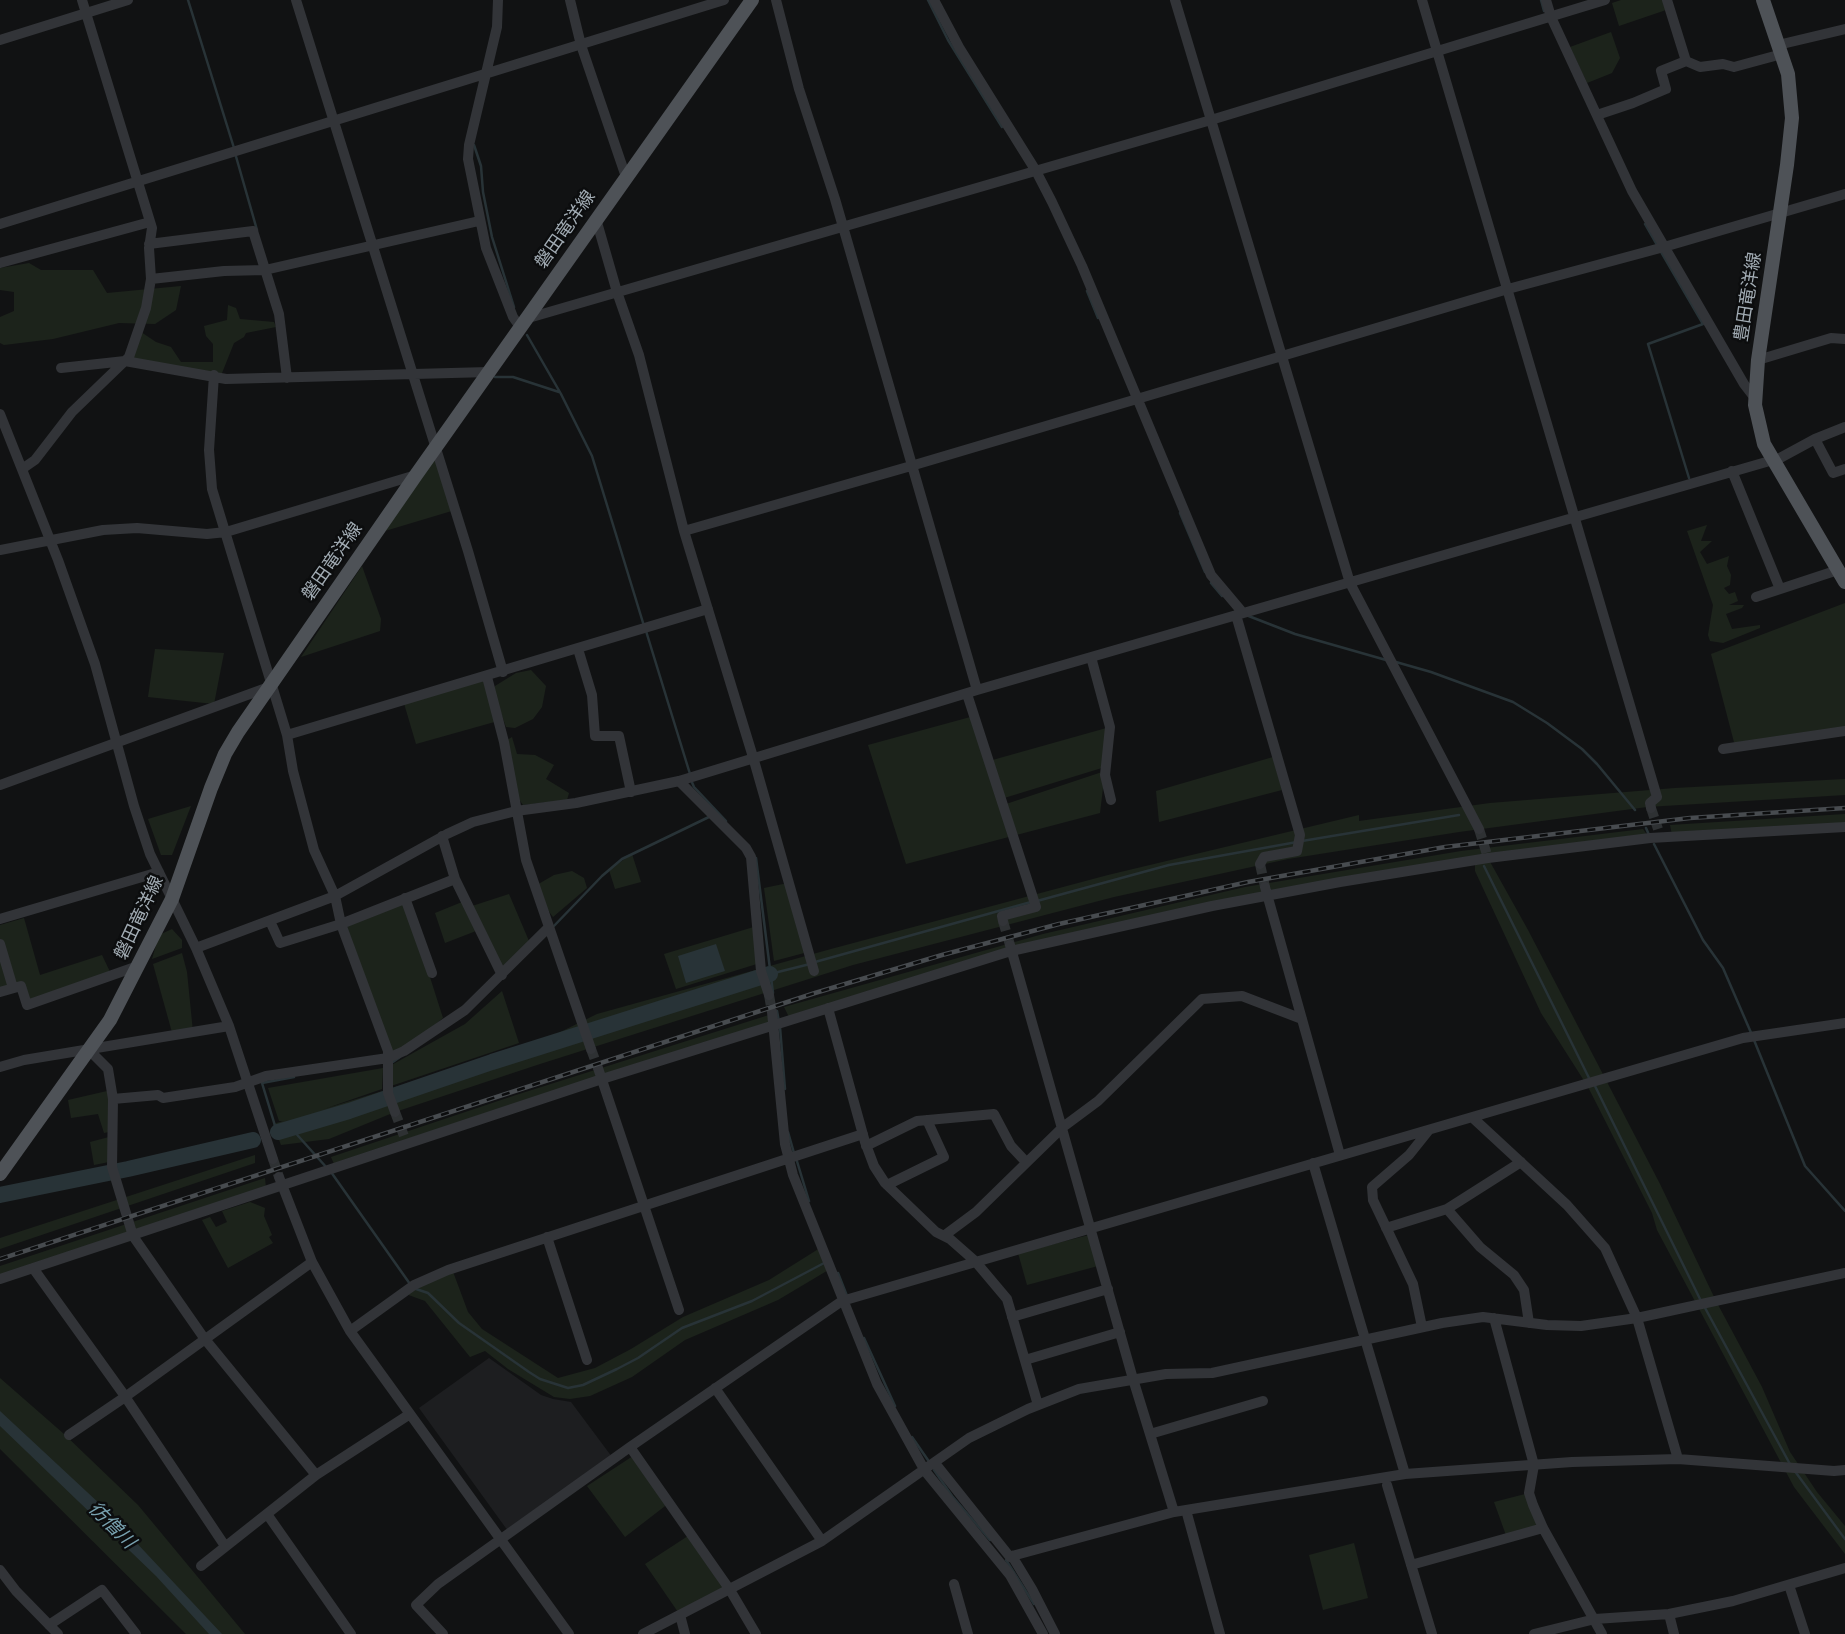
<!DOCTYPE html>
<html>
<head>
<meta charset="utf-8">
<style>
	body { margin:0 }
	canvas { display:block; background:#111213 }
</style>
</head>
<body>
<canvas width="1845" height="1634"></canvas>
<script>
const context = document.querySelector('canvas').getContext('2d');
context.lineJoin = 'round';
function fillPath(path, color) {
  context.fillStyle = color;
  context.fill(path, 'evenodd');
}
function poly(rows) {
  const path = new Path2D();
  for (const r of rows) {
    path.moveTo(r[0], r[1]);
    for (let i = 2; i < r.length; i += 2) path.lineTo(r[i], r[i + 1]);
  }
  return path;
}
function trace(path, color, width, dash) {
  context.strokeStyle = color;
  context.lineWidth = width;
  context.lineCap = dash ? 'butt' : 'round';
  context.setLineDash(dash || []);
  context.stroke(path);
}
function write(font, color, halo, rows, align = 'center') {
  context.font = font + ' Poppins,"Noto Sans JP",sans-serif';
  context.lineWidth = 5;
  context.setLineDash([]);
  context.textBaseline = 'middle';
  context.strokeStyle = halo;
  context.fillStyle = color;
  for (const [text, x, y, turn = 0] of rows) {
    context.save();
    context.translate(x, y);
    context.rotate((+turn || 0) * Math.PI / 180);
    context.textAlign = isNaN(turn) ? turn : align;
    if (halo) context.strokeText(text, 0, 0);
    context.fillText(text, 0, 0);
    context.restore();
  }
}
fillPath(poly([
	[489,1358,541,1395,553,1399,571,1402,612,1457,508,1531,419,1408]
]), '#1d1e20');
fillPath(poly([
	[1621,0,1667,0,1669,9,1619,26,1612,3],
	[1611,32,1620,58,1612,73,1587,83,1570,47],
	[29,263,41,270,93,270,107,293,181,286,176,310,155,324,119,323,53,339,4,345,0,343,0,317,14,311,14,292,0,290,0,268],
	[228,305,236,308,240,319,274,322,276,327,246,333,244,337,234,343,222,373,211,375,129,361,138,330,156,342,171,347,181,362,213,362,213,344,206,336,204,326,227,320],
	[435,458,455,510,385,531],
	[1707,525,1701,541,1712,541,1700,552,1707,564,1729,556,1727,566,1731,575,1730,585,1724,588,1729,594,1735,592,1738,601,1729,605,1744,605,1742,608,1726,614,1732,629,1760,625,1760,628,1723,643,1710,641,1708,635,1713,605,1687,531],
	[362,566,381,619,380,631,301,657],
	[1845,603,1845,728,1735,746,1711,654],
	[155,649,224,653,214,704,148,697],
	[531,670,546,686,542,707,533,719,515,728,506,727,501,713,498,721,416,744,403,700,487,677,491,692,495,686,516,673],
	[974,716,989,761,1110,727,1105,767,1001,799,1003,805,1105,771,1100,813,906,864,868,745],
	[512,737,517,754,535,755,554,765,546,779,569,793,567,800,523,805,512,789,504,742],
	[1273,757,1282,790,1159,822,1156,791],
	[1845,779,1845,795,1647,807,1459,832,1288,859,1114,897,853,965,540,1064,395,1112,329,1139,281,1145,273,1124,283,1121,279,1121,268,1088,383,1068,382,1089,324,1109,538,1043,597,1014,831,949,1108,875,1359,815,1359,821,1490,803,1675,788],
	[191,806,172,855,161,855,148,819],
	[1845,814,1845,827,1672,835,1670,825],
	[1643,829,1648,836,1489,860,1528,930,1660,1184,1716,1301,1762,1387,1790,1452,1817,1492,1845,1526,1845,1554,1794,1487,1657,1230,1652,1213,1588,1087,1541,1013,1475,871,1475,861,1406,871,1013,951,790,1019,784,1007,1043,934,1245,887,1461,851],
	[632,854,641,882,615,889,609,870],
	[572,871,584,878,587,888,553,917,539,898,535,886,554,875],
	[788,883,808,952,774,961,764,888],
	[509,894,529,941,500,972,469,907],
	[406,902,443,1018,404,1051,392,1056,342,928],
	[462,902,476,931,445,943,435,913],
	[24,918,40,975,102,955,112,976,27,1005,21,986,0,992,0,925],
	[757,926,760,963,676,989,664,954],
	[172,929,182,940,182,948,152,959,159,935],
	[182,953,187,972,193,1032,173,1036,153,964],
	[502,991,519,1043,388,1087,388,1067,465,1024],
	[772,1014,773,1024,334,1164,331,1157,516,1095],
	[107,1091,110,1100,109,1132,104,1133,98,1114,71,1118,68,1100],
	[109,1137,109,1162,94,1165,90,1142],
	[255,1155,255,1163,0,1249,0,1238],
	[265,1178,266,1188,0,1279,0,1266],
	[250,1202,265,1208,264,1216,272,1235,269,1237,273,1243,228,1268,202,1220,210,1217,216,1227,227,1222,222,1211],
	[1093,1234,1098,1266,1027,1285,1018,1253],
	[820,1248,830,1269,778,1300,685,1340,632,1377,590,1396,570,1399,554,1397,508,1369,485,1351,470,1357,425,1301,403,1293,452,1269,468,1312,482,1329,558,1378,595,1368,631,1349,683,1317,769,1280],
	[0,1378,64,1434,138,1505,245,1634,186,1634,0,1449],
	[633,1456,669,1503,625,1537,587,1486],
	[1529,1493,1543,1528,1507,1538,1494,1502],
	[691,1534,730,1590,680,1615,645,1564],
	[1354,1543,1368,1598,1323,1610,1309,1555]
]), '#1c231b');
fillPath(poly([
	[716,944,725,971,686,983,678,956],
	[0,1411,101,1505,222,1634,209,1634,156,1576,0,1426]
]), '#283337');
trace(poly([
	[188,0,234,148],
	[928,0,948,40,1002,127],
	[1541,0,1544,11],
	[474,145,481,166,483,192,492,237,514,307],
	[235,153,257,230],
	[1645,224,1657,245],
	[1660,250,1703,324,1648,344,1689,478],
	[1087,291,1098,318],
	[527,335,561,394,592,456,644,626],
	[495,377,513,377,559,392],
	[1180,513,1205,572],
	[1211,583,1222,596],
	[1246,615,1295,634,1386,660],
	[646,631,690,774],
	[1396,662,1431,672,1513,702,1547,723,1582,749,1597,764,1635,810],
	[691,780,694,787,726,821],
	[1646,828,1649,835],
	[1302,841,1459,815],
	[1654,844,1703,940,1723,968,1752,1035],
	[756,858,773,993],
	[1484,866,1590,1080],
	[1037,901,1169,865,1297,842],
	[552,928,602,876,622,859,711,816],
	[815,962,1031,902],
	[770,974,810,964],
	[777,1011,779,1022],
	[780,1027,785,1089],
	[1754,1040,1805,1166,1845,1211],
	[390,1064,400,1057],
	[294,1077,262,1083,276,1129,291,1128,327,1168],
	[1594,1084,1701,1301],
	[788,1132,794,1153],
	[796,1158,809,1201],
	[331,1172,410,1284],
	[838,1273,847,1296],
	[416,1289,428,1293,459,1323,529,1372,540,1379,568,1388,583,1385,617,1369,638,1358,682,1328,752,1301,826,1262],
	[1704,1306,1791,1466],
	[864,1338,895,1406],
	[912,1437,930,1463],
	[934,1470,952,1496,990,1540],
	[1794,1470,1845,1539],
	[1006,1560,1034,1604]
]), '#283337', 2.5);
trace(poly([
	[278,1132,349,1111,492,1062,770,974],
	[0,1195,128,1169,253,1140]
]), '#283337', 16);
trace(poly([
	[1651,808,1658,829],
	[1479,829,1488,858],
	[1260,864,1265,887],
	[1003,921,1010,945],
	[769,995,772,1012],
	[591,1049,598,1068],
	[395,1112,404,1136],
	[273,1159,279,1177]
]), '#2e3133', 10, [10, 5]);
trace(poly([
	[296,0,468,551,503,672],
	[498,0,497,27,469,145,468,159,486,248,513,317,520,327],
	[570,0,581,45,626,177],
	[776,0,799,89,835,199,977,690],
	[934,0,960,49,1036,171,1052,202,1082,266,1211,575,1243,613],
	[1175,0,1350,583,1479,829],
	[1422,0,1657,797,1650,803,1651,808],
	[1546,0,1551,17,1632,191,1744,384,1754,397],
	[1667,0,1686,61],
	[0,40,128,0],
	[1778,45,1845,29],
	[1597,115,1633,103,1666,89,1661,71,1686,61,1700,67,1723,64,1734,67,1782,54],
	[596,219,617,292,639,355,684,531,753,757,814,971],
	[0,224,724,0],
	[149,244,253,231,279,314,287,378],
	[0,263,150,222],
	[151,279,224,271,265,270,479,221],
	[525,319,1211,120,1605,0],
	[1758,360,1831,338,1845,339],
	[61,368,125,361,226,379,489,372],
	[214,375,209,450,212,489,287,735,293,771,314,850,335,896,341,924,388,1051,388,1093,395,1112],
	[0,414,58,560,95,664,134,806,150,854,196,948,229,1026,273,1159],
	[1815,439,1833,473,1845,469],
	[22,469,35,460,72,412,129,357,146,308,151,279,149,248,152,228,82,0],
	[1732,471,1780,589],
	[684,531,911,466,1508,289,1664,247,1845,194],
	[0,550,103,530,137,528,207,534,226,532,416,475],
	[1756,597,1838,570],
	[1236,615,1300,835,1297,851,1264,857,1260,864],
	[578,649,592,695,595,736,619,736,631,792],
	[1091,657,1110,727,1105,775,1111,800],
	[487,677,504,742,526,860,591,1049],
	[967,694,1036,907,1002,916,1003,921],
	[287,735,708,609],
	[1723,749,1845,731],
	[679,781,746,848,751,857,761,971,769,995],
	[0,785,269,687],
	[442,836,455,879,502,975],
	[1265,887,1340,1155],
	[405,898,432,973],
	[0,919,159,872],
	[270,921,280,943,341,924,455,879],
	[0,944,13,988],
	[1010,945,1133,1379,1174,1512],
	[196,948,335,896,447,834,473,822,516,811,576,803,679,781,977,690,1780,458,1815,439,1845,427],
	[0,992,21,986,27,1005,138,966],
	[828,1008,865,1142,874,1166,885,1183,936,1232,950,1239,975,1261,1007,1299,1038,1405],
	[772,1012,785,1144,793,1175,877,1384,925,1471,1010,1575,1043,1634],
	[90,1051,108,1069,113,1099,112,1167,133,1236,204,1338,316,1475],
	[0,1067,24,1060,229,1026],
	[598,1068,679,1310],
	[113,1099,158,1095,163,1098,235,1087,266,1076,388,1058,404,1051,465,1010,549,927],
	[1473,1118,1567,1205,1605,1248,1637,1318,1678,1459],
	[866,1146,917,1121,994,1114,1011,1146,1026,1162],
	[1313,1163,1405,1474],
	[279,1177,312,1262,350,1331,569,1634],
	[887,1185,944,1157,927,1120],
	[1447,1209,1480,1247,1514,1275,1524,1290,1529,1323],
	[1386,1228,1447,1209,1521,1162],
	[945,1235,976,1212,1063,1127,1098,1101,1202,999,1242,996,1302,1019],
	[547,1237,587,1360],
	[33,1268,122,1392,225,1546],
	[0,1279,602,1079,1011,951,1212,906,1340,882,1488,858,1650,838,1845,827],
	[1012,1317,1108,1289],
	[1494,1318,1534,1465,1529,1493,1533,1505,1543,1528,1602,1634],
	[1422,1327,1413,1284,1373,1200,1372,1187,1409,1155,1429,1130],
	[350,1331,414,1285,448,1270,863,1134],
	[1025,1360,1120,1332],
	[715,1388,822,1541],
	[1150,1434,1263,1401],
	[69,1435,125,1397,312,1262],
	[630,1447,730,1590,756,1634],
	[935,1463,1010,1557,1012,1556,1032,1589,1055,1634],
	[1387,1485,1432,1634],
	[1186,1510,1220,1634],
	[267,1514,351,1634],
	[1012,1556,1174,1512,1405,1474,1572,1462,1678,1459,1834,1471,1845,1470],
	[1411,1565,1543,1528],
	[201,1566,316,1475,410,1414],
	[0,1570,16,1591,58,1634],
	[954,1584,968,1634],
	[1789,1585,1805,1634],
	[1669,1614,1674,1634],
	[680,1615,685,1634],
	[49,1625,102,1590,136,1634],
	[443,1634,416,1605,438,1584,630,1447,842,1301,1743,1038,1845,1023],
	[643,1634,822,1541,969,1438,1028,1409,1079,1389,1166,1374,1212,1373,1442,1323,1483,1317,1547,1325,1581,1326,1637,1318,1845,1273],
	[1534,1634,1595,1619,1669,1614,1733,1601,1845,1568]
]), '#323438', 10);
trace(poly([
	[1763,0,1788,74,1792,118,1787,165,1758,360,1755,405,1764,444,1845,582],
	[0,1174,110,1020,172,899,211,788,225,754,238,732,416,475,752,0]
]), '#4e5257', 14);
const rail = poly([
	[0,1259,815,993,942,955,1059,924,1248,882,1445,847,1690,818,1845,808]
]);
trace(rail, '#474b4f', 4.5);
trace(rail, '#0c0d0e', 2.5, [8]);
write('18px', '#a2acb4', '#0c0d0e', [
	["磐田竜洋線",566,230,-55],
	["豊田竜洋線",1749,297,-81],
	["磐田竜洋線",333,562,-55],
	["磐田竜洋線",140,918,-65]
]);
write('italic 19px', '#78a2b0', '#0c0d0e', [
	["彷僧川",111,1526,45]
]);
</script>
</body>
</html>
